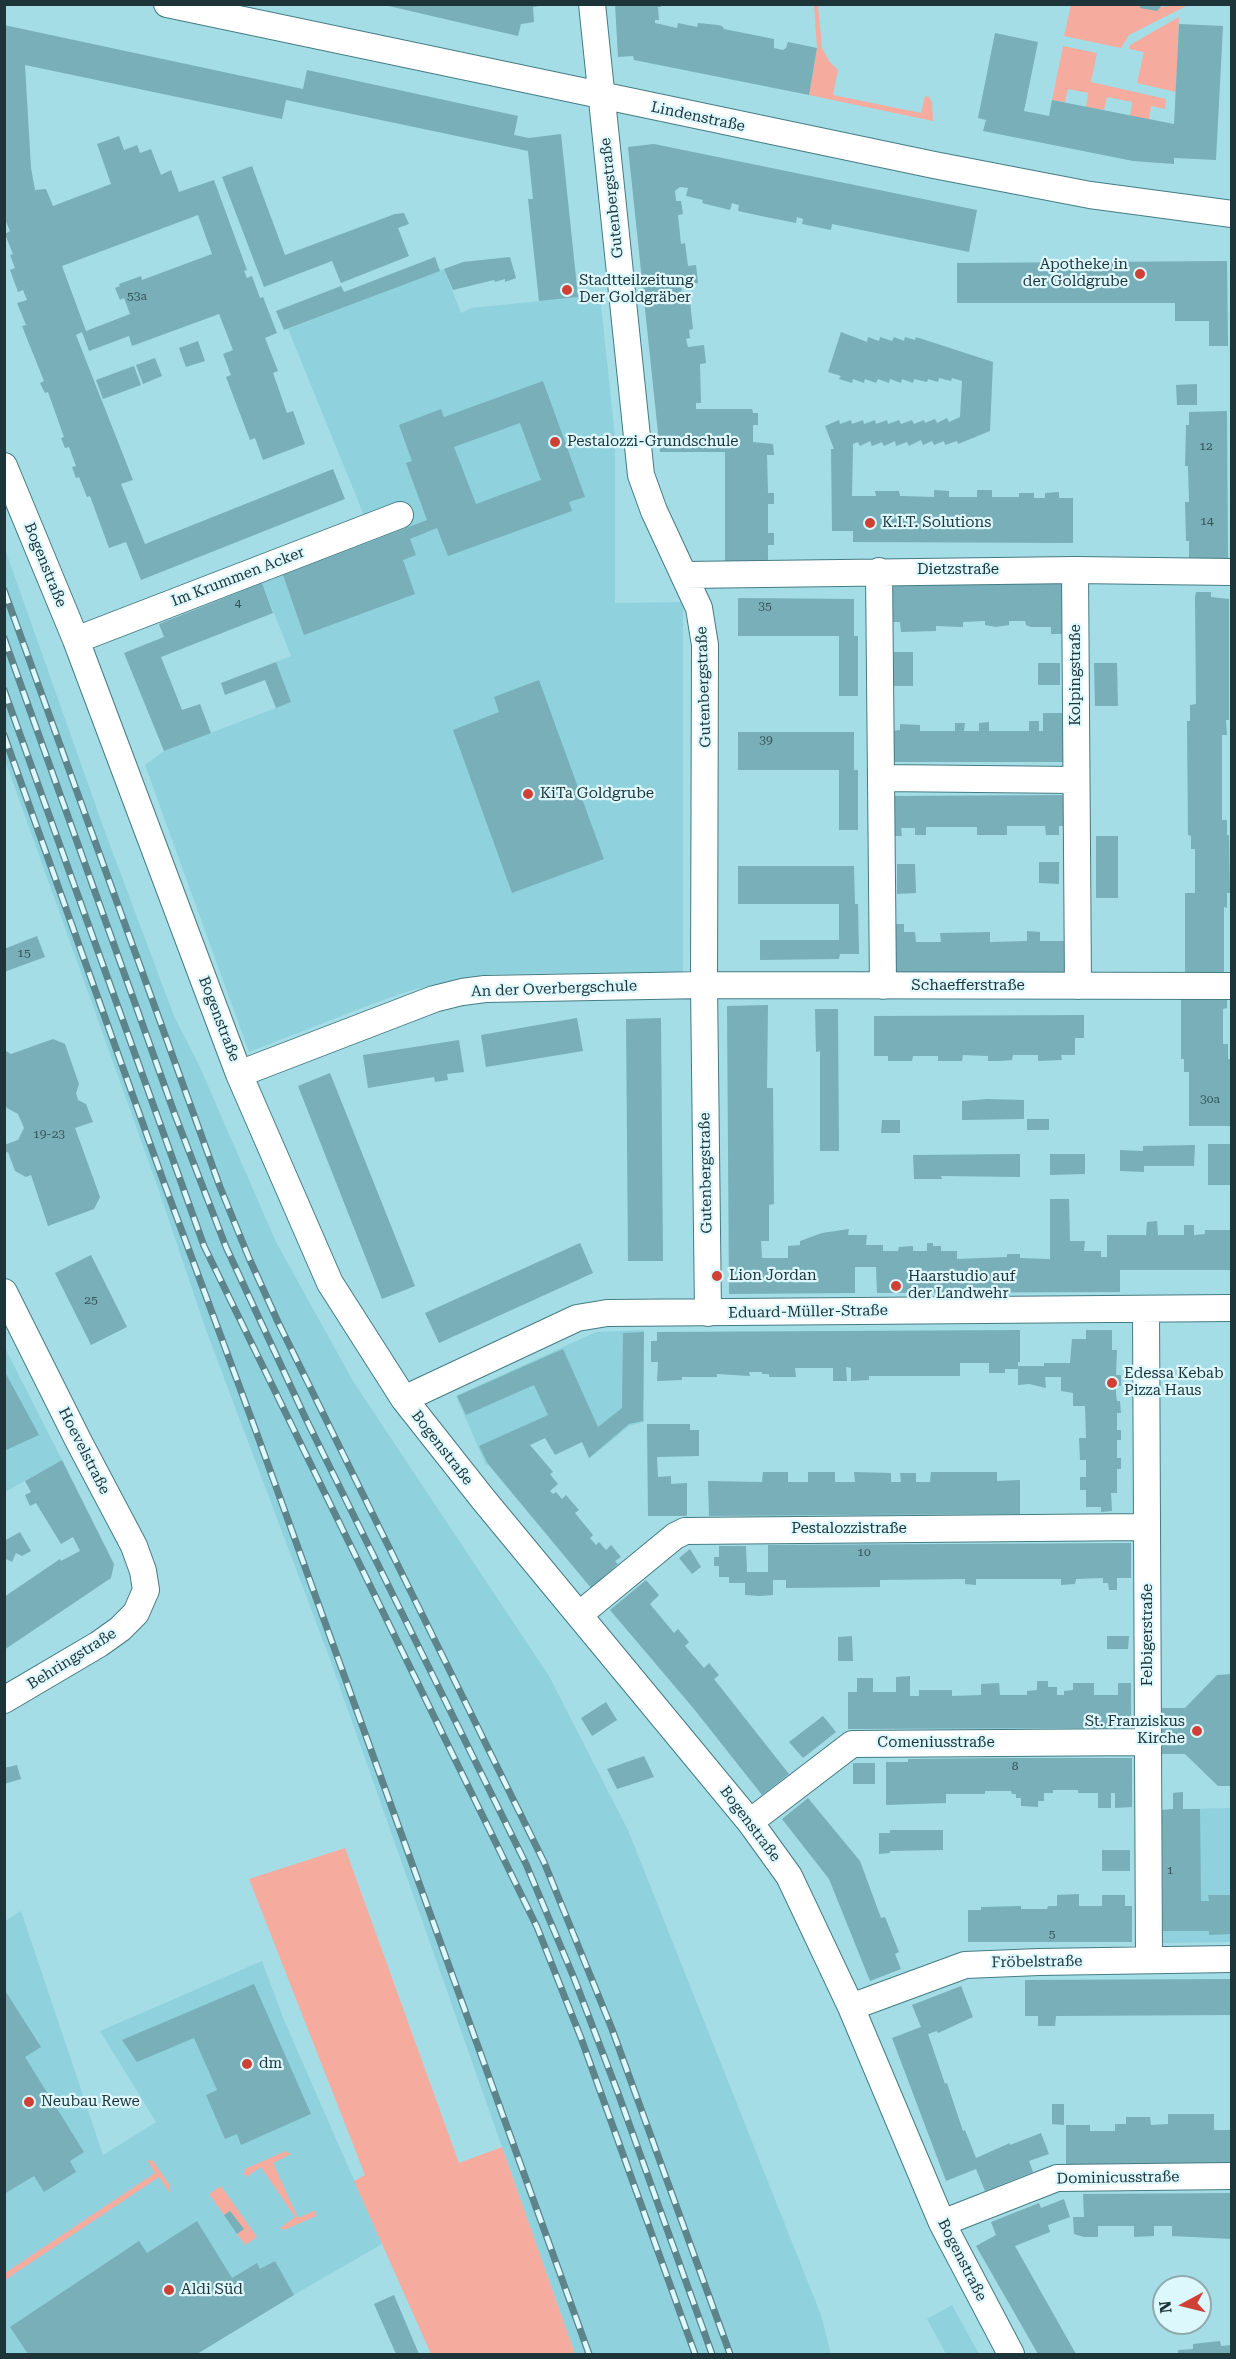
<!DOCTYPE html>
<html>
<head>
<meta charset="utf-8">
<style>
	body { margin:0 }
	#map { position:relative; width:1236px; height:2359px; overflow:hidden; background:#a4dde6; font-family:"Roboto Serif",serif }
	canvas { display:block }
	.frame { position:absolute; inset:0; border:6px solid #1d3438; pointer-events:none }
	.north { position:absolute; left:1152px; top:2275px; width:60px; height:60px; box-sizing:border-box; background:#ddf8fd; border:2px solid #90aaae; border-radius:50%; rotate:263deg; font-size:16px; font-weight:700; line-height:24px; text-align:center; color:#1d3438 }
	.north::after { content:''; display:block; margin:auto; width:21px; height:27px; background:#ce4134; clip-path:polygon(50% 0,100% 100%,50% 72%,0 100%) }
</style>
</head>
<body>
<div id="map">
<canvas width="1236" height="2359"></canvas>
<div class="frame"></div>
<div class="north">N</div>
</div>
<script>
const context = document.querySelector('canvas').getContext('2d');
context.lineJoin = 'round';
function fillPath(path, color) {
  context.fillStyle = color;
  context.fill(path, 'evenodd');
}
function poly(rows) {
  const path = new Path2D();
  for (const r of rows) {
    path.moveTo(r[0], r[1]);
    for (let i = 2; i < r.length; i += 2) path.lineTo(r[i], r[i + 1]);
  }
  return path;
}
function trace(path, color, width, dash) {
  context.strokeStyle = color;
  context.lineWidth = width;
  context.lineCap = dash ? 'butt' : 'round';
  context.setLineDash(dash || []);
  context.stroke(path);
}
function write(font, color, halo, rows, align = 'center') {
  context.font = font + ' "Roboto Serif",serif';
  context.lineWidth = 4.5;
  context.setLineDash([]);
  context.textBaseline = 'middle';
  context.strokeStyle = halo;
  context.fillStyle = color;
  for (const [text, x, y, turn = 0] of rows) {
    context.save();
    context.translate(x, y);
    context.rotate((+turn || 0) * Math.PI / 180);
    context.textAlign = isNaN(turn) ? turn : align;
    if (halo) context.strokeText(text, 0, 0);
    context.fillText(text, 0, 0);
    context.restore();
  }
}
fillPath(poly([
	[444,269,461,313,471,308,600,295,615,437,615,603,683,602,683,972,494,974,453,981,412,990,372,1004,249,1052,145,765,164,751,291,702,276,662,291,656,262,583,374,540,288,329],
	[5,549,104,829,174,1016,199,1065,276,1242,353,1381,549,1676,628,1830,821,2315,831,2354,575,2354,331,1662,206,1330,157,1185,5,760],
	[644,1330,644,1422,629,1426,590,1458,575,1425,486,1465,456,1396,596,1332],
	[4,1346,62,1460,5,1492,4,1492],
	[1183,1792,1183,1809,1231,1808,1231,1942,1162,1943,1162,1810,1173,1809,1173,1793],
	[21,1911,103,2155,156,2122,100,2031,262,1961,284,2020,382,2244,280,2303,197,2354,5,2354,5,1921],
	[952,2305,979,2354,946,2354,927,2319]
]), '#8fd2dd');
fillPath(poly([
	[814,5,818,5,822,48,829,61,838,70,833,95,921,113,925,96,929,97,932,103,933,121,809,95,817,48],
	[1071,5,1140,5,1141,8,1188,5,1129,35,1121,48,1064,36],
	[1179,17,1176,92,1137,83,1144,52,1129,49,1130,45],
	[1063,46,1097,53,1091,82,1166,99,1165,109,1151,106,1149,119,1130,116,1132,102,1107,97,1104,110,1086,107,1088,93,1068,89,1065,102,1052,100],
	[345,1848,459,2163,502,2147,575,2354,431,2354,354,2181,365,2175,249,1879],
	[286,2151,291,2154,273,2163,298,2218,316,2210,316,2216,284,2230,280,2228,295,2217,261,2167,246,2177,244,2174,245,2169],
	[147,2160,153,2161,169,2184,169,2192,159,2177,5,2280,5,2273,155,2173],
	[221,2186,257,2237,245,2245,237,2234,243,2229,230,2211,224,2215,209,2194]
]), '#f6ab9f');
fillPath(poly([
	[380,4,539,4,539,6,533,7,534,22,521,24,518,36],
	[615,4,661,4,661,7,658,7,659,20,655,20,655,23,677,28,678,23,697,27,698,23,718,25,722,26,724,29,774,39,774,48,783,50,786,48,788,42,817,48,809,95,634,60,633,56,618,57],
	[1140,4,1163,4,1157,11,1140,8],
	[1179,24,1223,26,1216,160,1174,158,1174,164,1133,161,983,131,986,120,978,118,995,33,1038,42,1024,111,1049,116,1052,100,1174,124],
	[4,25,303,89,307,70,518,116,514,135,529,138,561,134,578,297,539,301,528,199,533,199,528,151,286,100,282,119,25,65,31,168,35,190,46,189,53,206,111,184,97,144,119,136,124,150,137,145,140,153,151,149,161,175,171,170,179,192,214,180,247,270,244,271,247,278,252,276,260,298,263,297,277,333,265,338,278,371,273,373,287,413,293,411,305,444,263,460,255,438,250,440,226,377,231,375,223,354,233,350,219,314,132,346,129,336,89,351,82,332,76,335,133,480,121,484,145,544,333,469,345,499,141,580,126,542,109,548,90,496,87,497,79,477,76,478,72,467,76,466,69,447,65,448,61,438,64,437,48,392,45,393,40,383,44,381,22,326,26,325,17,303,27,300,23,290,18,292,10,270,15,268,10,255,13,254,5,234,10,231,4,217],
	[198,215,212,254,142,280,141,276,119,284,120,286,115,288,120,300,124,298,130,314,86,331,62,266],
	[654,144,977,210,969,252,832,224,831,230,802,224,803,219,797,217,796,223,766,217,738,211,739,205,735,204,732,203,730,210,702,203,703,200,686,196,688,188,680,187,675,191,676,201,681,201,683,214,678,215,681,244,685,243,688,266,696,265,698,283,681,285,682,293,686,293,687,301,690,301,693,329,689,330,690,338,686,339,688,347,704,345,706,363,700,364,701,403,696,403,696,409,752,409,753,413,758,413,758,425,753,425,753,442,773,444,774,455,767,455,768,493,774,493,774,504,768,504,768,533,774,533,774,545,768,545,768,561,725,561,725,452,660,452,628,147],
	[252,166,285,255,395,214,404,213,409,224,398,228,409,256,341,283,332,261,264,287,222,177],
	[435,257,440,271,284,330,276,311,341,286,344,292],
	[510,257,516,278,505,282,505,279,495,282,494,280,453,290,444,269,463,262],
	[1227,261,1228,346,1209,346,1209,321,1175,321,1175,303,957,303,957,263],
	[841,332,867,342,868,337,879,341,880,337,892,341,894,337,904,341,905,337,915,340,916,337,993,362,990,431,958,444,957,441,945,445,944,441,934,445,932,441,923,445,921,440,909,446,907,442,896,446,895,441,884,446,882,442,872,446,870,441,860,446,858,442,853,444,852,496,876,496,875,491,899,491,900,496,934,497,934,490,949,491,949,497,977,497,977,490,992,490,992,497,1019,497,1019,493,1034,493,1034,498,1045,498,1045,493,1059,492,1059,498,1073,498,1073,543,853,542,853,531,832,531,831,449,834,449,825,426,839,420,840,424,851,420,852,424,863,420,864,424,875,420,876,424,887,420,888,424,899,420,901,424,912,420,914,424,924,420,925,423,935,419,937,423,947,418,949,422,960,417,962,381,952,378,951,381,939,378,938,382,928,379,927,382,914,379,913,383,902,379,901,383,890,379,889,383,878,379,876,383,865,379,864,383,853,379,852,383,839,379,841,376,828,372],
	[198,341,205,361,186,367,179,348],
	[155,358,162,376,143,384,136,365],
	[134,366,141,385,103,399,96,380],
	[543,381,585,497,569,502,572,511,448,556,437,528,410,539,416,555,403,560,415,594,304,635,283,575,427,520,406,463,412,461,399,425,441,409,444,417],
	[520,423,541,480,476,504,454,447],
	[1197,384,1197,405,1177,405,1176,385],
	[1227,411,1228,563,1189,563,1189,541,1186,541,1185,502,1189,502,1188,466,1185,466,1186,425,1189,425,1189,412],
	[1063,582,1063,634,1051,634,1051,627,1031,627,1026,625,1025,621,1009,621,1009,625,996,627,985,625,985,621,963,622,963,627,936,626,936,631,901,632,900,622,889,622,889,584],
	[262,583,273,613,161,657,182,710,200,704,211,733,164,751,124,653,164,637,159,624],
	[1196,592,1211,592,1211,597,1229,599,1229,720,1226,720,1227,735,1222,735,1222,820,1227,820,1227,835,1229,835,1230,893,1227,893,1227,908,1224,907,1224,977,1185,977,1185,893,1195,893,1195,849,1191,849,1191,836,1188,835,1187,721,1190,721,1190,705,1196,704,1195,597],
	[738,598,854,599,854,636,858,636,858,696,839,696,839,636,738,636],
	[894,652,913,652,913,686,893,686],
	[276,662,291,702,276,708,265,680,225,695,221,683],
	[1038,663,1060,663,1060,685,1038,685],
	[1094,663,1117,663,1118,706,1095,706],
	[539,680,604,859,512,893,453,730,499,712,494,697],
	[1043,713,1064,713,1064,762,890,762,890,731,900,730,900,724,920,725,920,731,955,731,955,723,965,723,964,731,979,731,979,723,989,722,989,731,1029,731,1029,721,1039,721,1039,731,1043,731],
	[738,732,854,732,854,770,858,770,858,830,839,830,839,770,738,770],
	[1064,795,1064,826,1059,826,1059,835,1046,835,1045,826,1007,826,1007,835,977,835,977,827,926,827,926,835,915,835,915,828,901,828,902,836,891,836,891,796],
	[1096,836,1118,836,1118,898,1096,898],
	[1039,862,1059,862,1059,884,1039,883],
	[897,864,915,864,916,893,897,894],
	[738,866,854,866,855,904,858,904,859,954,840,954,839,959,760,960,760,940,839,940,839,904,738,904],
	[891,924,904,924,904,932,915,932,916,942,941,942,940,933,990,932,990,942,1027,941,1027,931,1040,932,1040,941,1064,941,1065,973,891,973],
	[37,936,45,957,4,972,4,949],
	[1181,993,1227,996,1227,1008,1223,1009,1223,1044,1228,1044,1228,1059,1230,1059,1231,1126,1189,1126,1189,1072,1184,1072,1184,1059,1181,1059],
	[768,1005,767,1088,773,1088,774,1204,769,1205,769,1241,761,1241,762,1258,788,1258,788,1246,800,1245,800,1241,822,1233,849,1229,848,1235,867,1235,866,1245,883,1245,883,1251,898,1251,899,1247,913,1246,913,1251,927,1251,927,1243,933,1243,933,1246,941,1246,941,1251,957,1251,957,1259,1007,1257,1007,1254,1020,1254,1020,1258,1050,1259,1050,1199,1069,1199,1070,1241,1085,1241,1084,1251,1101,1251,1101,1257,1107,1257,1107,1235,1146,1235,1147,1222,1157,1221,1158,1235,1184,1235,1184,1225,1194,1225,1194,1235,1205,1234,1205,1230,1231,1230,1231,1270,1120,1270,1120,1292,877,1293,876,1267,855,1267,855,1293,729,1294,727,1006],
	[815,1009,838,1009,839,1151,820,1151,820,1051,816,1052],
	[1084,1015,1084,1038,1075,1038,1075,1055,1061,1055,1062,1060,1038,1061,1038,1055,1013,1055,1012,1060,1000,1061,988,1061,988,1056,963,1055,962,1061,938,1061,938,1056,913,1056,912,1061,888,1061,888,1056,874,1056,874,1016],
	[577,1018,583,1051,486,1067,481,1035],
	[661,1018,663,1261,628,1261,626,1019],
	[53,1039,65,1044,79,1084,76,1093,78,1100,86,1104,93,1122,75,1128,100,1197,94,1209,48,1226,31,1175,26,1177,15,1171,8,1152,4,1153,4,1145,18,1140,24,1128,18,1114,7,1108,4,1102,4,1050,11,1054],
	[459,1040,464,1072,447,1074,448,1080,435,1082,434,1077,368,1088,363,1055],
	[330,1073,415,1286,382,1299,298,1086],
	[987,1099,1024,1100,1024,1119,962,1120,962,1101],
	[1027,1119,1049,1119,1049,1130,1027,1130],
	[882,1120,900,1120,900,1133,881,1133],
	[1208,1144,1230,1144,1231,1185,1208,1185],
	[1195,1145,1194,1166,1144,1166,1144,1172,1120,1171,1120,1150,1143,1151,1143,1146],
	[1020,1154,1020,1177,941,1176,942,1179,914,1179,913,1155],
	[1050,1154,1085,1154,1085,1174,1050,1175],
	[580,1243,593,1273,439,1343,425,1313],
	[91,1255,127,1327,91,1345,55,1273],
	[1020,1330,1020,1362,1018,1362,1018,1366,1044,1366,1044,1363,1070,1363,1072,1339,1086,1339,1086,1330,1112,1330,1112,1350,1117,1350,1116,1375,1121,1375,1121,1386,1116,1386,1116,1394,1117,1401,1120,1401,1121,1413,1117,1413,1117,1430,1121,1430,1121,1440,1117,1440,1117,1458,1121,1458,1121,1469,1117,1469,1117,1493,1111,1493,1112,1511,1101,1512,1101,1507,1086,1507,1086,1490,1080,1490,1080,1477,1086,1477,1086,1460,1080,1460,1079,1438,1086,1438,1085,1406,1073,1406,1073,1393,1061,1391,1061,1377,1045,1377,1046,1388,1029,1384,1018,1385,1018,1369,1005,1369,1005,1373,989,1373,989,1363,960,1363,960,1376,869,1376,869,1380,851,1381,851,1368,846,1367,847,1381,833,1381,833,1368,795,1368,796,1377,769,1377,769,1374,762,1374,762,1372,749,1372,750,1376,717,1374,717,1377,682,1377,682,1380,657,1381,658,1362,651,1362,651,1341,657,1341,657,1332],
	[644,1332,643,1421,629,1424,589,1458,582,1442,555,1455,545,1438,530,1445,553,1472,550,1474,558,1484,550,1491,553,1494,556,1492,562,1499,566,1495,579,1510,575,1513,593,1535,590,1538,596,1545,599,1542,606,1550,611,1545,621,1557,615,1561,618,1564,591,1588,488,1464,479,1446,548,1415,534,1385,466,1415,457,1396,563,1349,598,1427,622,1408,623,1333],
	[4,1370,39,1435,4,1451],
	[647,1424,690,1424,690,1430,699,1430,699,1456,657,1457,658,1477,671,1476,671,1484,687,1483,687,1516,648,1516],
	[62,1460,114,1564,111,1578,4,1650,4,1597,60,1559,61,1561,80,1551,73,1537,61,1544,36,1503,30,1506,25,1495,31,1492,25,1481],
	[763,1472,788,1472,788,1482,808,1482,808,1472,835,1472,835,1482,855,1482,854,1472,891,1473,891,1482,901,1482,900,1473,916,1473,916,1482,930,1482,931,1472,997,1472,997,1481,1020,1480,1020,1514,709,1516,708,1481,762,1482],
	[20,1532,31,1551,22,1556,16,1553,12,1562,6,1559,4,1563,4,1541],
	[1131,1543,1131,1578,1117,1578,1117,1590,1109,1590,1108,1583,1103,1583,1103,1578,1076,1579,1075,1584,1061,1585,1061,1579,976,1579,976,1585,965,1584,965,1579,880,1580,880,1587,786,1588,786,1580,773,1580,773,1595,760,1596,745,1595,745,1583,729,1583,729,1577,719,1577,719,1566,714,1566,714,1557,719,1557,719,1546,746,1546,747,1572,768,1572,768,1545],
	[690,1549,701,1567,692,1574,679,1558],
	[646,1580,659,1595,650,1604,674,1633,678,1629,689,1642,685,1646,704,1668,709,1663,719,1675,714,1679,789,1774,762,1795,694,1709,610,1610],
	[852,1636,853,1661,838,1661,838,1637],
	[1107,1636,1129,1636,1128,1649,1107,1649],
	[1232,1674,1232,1786,1218,1786,1185,1754,1162,1754,1162,1708,1185,1708,1217,1675],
	[910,1676,910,1696,919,1696,919,1690,952,1690,952,1696,981,1695,981,1684,999,1683,1000,1695,1027,1695,1027,1691,1037,1690,1037,1681,1048,1681,1048,1687,1057,1687,1057,1695,1064,1695,1064,1691,1073,1690,1073,1683,1094,1683,1094,1695,1118,1695,1118,1683,1131,1683,1131,1728,848,1729,848,1692,857,1692,857,1678,873,1678,873,1692,896,1692,896,1677],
	[606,1702,617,1720,592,1736,581,1718],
	[823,1716,836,1732,803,1758,789,1742],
	[644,1756,654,1777,617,1789,607,1769],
	[999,1758,1132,1758,1132,1807,1115,1808,1115,1793,1111,1793,1111,1808,1098,1808,1098,1793,1078,1793,1078,1790,1053,1790,1053,1793,1044,1793,1044,1801,1038,1801,1038,1807,1021,1806,1021,1798,1016,1798,1016,1794,1012,1794,1011,1791,985,1791,985,1794,946,1794,946,1803,886,1805,886,1762,908,1762,908,1759],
	[853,1763,875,1763,875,1784,853,1784],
	[17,1765,21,1779,4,1784,4,1768],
	[1183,1792,1183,1809,1200,1809,1201,1901,1209,1901,1208,1895,1232,1895,1232,1934,1209,1935,1209,1931,1163,1931,1162,1810,1173,1809,1173,1793],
	[808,1798,860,1861,881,1918,885,1917,899,1952,895,1954,901,1969,870,1981,829,1879,782,1819],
	[890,1830,943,1830,943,1850,890,1851,890,1853,879,1854,879,1833,890,1833],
	[1102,1850,1130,1850,1130,1871,1102,1871],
	[1079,1894,1079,1906,1102,1906,1102,1895,1125,1895,1125,1906,1132,1906,1132,1942,968,1942,968,1910,981,1910,981,1907,1021,1906,1021,1909,1047,1909,1048,1906,1057,1906,1057,1895],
	[1232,1979,1232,2015,1056,2016,1055,2026,1038,2026,1038,2016,1025,2016,1025,1980],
	[254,1984,311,2114,241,2145,237,2134,225,2139,206,2095,217,2090,194,2038,137,2062,122,2040],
	[961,1986,973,2017,938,2033,937,2031,928,2034,945,2084,947,2083,963,2131,965,2130,976,2158,1010,2143,1010,2145,1041,2133,1049,2154,1029,2161,1033,2172,985,2191,976,2169,946,2181,892,2038,921,2027,912,2005],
	[4,1989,41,2047,25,2057,84,2152,70,2161,76,2172,44,2192,34,2176,4,2194],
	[1052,2104,1064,2104,1064,2125,1052,2124],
	[1168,2114,1214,2114,1214,2130,1232,2130,1232,2164,1066,2164,1066,2125,1090,2125,1090,2131,1115,2131,1115,2124,1126,2124,1126,2117,1150,2117,1151,2125,1168,2124],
	[1232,2193,1232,2239,1172,2236,1172,2226,1154,2226,1154,2236,1134,2237,1134,2226,1098,2226,1098,2237,1084,2237,1074,2234,1073,2217,1084,2217,1083,2194],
	[1064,2199,1070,2217,1048,2225,1050,2232,1015,2246,1076,2354,1038,2354,976,2246,996,2235,991,2222,1039,2203,1041,2208],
	[230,2211,244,2229,237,2234,224,2215],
	[197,2221,232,2278,257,2263,260,2269,275,2261,294,2295,197,2354,28,2354,10,2327,139,2241,147,2253],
	[394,2295,419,2354,396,2354,374,2304],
	[1220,2341,1221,2346,1232,2345,1232,2354,1178,2354,1178,2350,1193,2349,1193,2344]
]), '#78afb8');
const street = poly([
	[167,4,934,165,1090,195,1232,214],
	[592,4,641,475,654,511,699,608,705,645,704,985,708,1313],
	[4,466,76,640,239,1074,330,1283,404,1399,483,1499,750,1822,789,1876,851,2007,942,2223,1011,2354],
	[1075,570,1078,986],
	[879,571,883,986],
	[685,575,1075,570,1232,572],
	[76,640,400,515],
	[882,778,1076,780],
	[239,1074,434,999,462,992,485,989,704,985,1232,986],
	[4,1292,78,1440,134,1546,143,1571,146,1590,136,1613,120,1629,99,1644,4,1700],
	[1146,1309,1149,1960],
	[404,1399,577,1318,607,1313,1232,1308],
	[580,1614,675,1536,685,1531,1147,1527],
	[750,1822,852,1744,1149,1742],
	[851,2007,965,1965,1039,1962,1232,1959],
	[942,2223,1057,2178,1232,2176]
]);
trace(street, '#457c84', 28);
trace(street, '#fff', 26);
const rail = poly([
	[4,590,220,1187,249,1258,278,1322,544,1862,612,2029,730,2354],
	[4,638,175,1115,226,1247,305,1417,526,1864,574,1978,618,2093,712,2354],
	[4,690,204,1246,537,1927,581,2038,695,2354],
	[4,735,163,1180,257,1434,589,2354]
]);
trace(rail, '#5d848a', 7);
trace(rail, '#ddf8fd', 4.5, [14]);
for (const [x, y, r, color] of [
	[1140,274,6,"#ce4134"],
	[567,290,6,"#ce4134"],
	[555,442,6,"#ce4134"],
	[870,523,6,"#ce4134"],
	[528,794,6,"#ce4134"],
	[717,1276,6,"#ce4134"],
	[896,1286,6,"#ce4134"],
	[1112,1383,6,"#ce4134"],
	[1197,1731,6,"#ce4134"],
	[247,2064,6,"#ce4134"],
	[29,2102,6,"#ce4134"],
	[169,2290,6,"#ce4134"]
]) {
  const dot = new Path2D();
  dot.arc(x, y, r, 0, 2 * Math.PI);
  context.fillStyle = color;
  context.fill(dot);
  trace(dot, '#ddf8fd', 2);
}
write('12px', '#345358', null, [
	["53a",137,296],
	["12",1206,446],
	["14",1207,521],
	["4",238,603],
	["35",765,606],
	["39",766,740],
	["15",24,953],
	["30a",1210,1099],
	["19-23",49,1134],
	["25",91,1300],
	["10",864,1552],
	["8",1015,1766],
	["1",1170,1870],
	["5",1052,1934]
]);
write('15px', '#1d3438', '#ddf8fd', [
	["Lindenstraße",698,117,12],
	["Gutenbergstraße",612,198,-96],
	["Bogenstraße",45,565,68],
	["Dietzstraße",958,570],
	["Im Krummen Acker",238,577,-21],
	["Kolpingstraße",1076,675,-90],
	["Gutenbergstraße",704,687,-92],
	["Schaefferstraße",968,986],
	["An der Overbergschule",554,989,-2],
	["Bogenstraße",219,1019,69],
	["Gutenbergstraße",706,1173,-91],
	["Eduard-Müller-Straße",808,1312,-1],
	["Bogenstraße",442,1448,52],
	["Hoevelstraße",84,1451,63],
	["Pestalozzistraße",849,1529],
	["Felbigerstraße",1148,1635,-90],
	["Behringstraße",72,1659,-32],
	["Comeniusstraße",936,1743],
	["Bogenstraße",750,1824,53],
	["Fröbelstraße",1037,1962,-1],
	["Dominicusstraße",1118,2178,-1],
	["Bogenstraße",962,2260,63]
]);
write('15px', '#1d3438', '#ddf8fd', [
	["Apotheke in",1128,265,"right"],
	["der Goldgrube",1128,282,"right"],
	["Stadtteilzeitung",579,281],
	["Der Goldgräber",579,298],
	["Pestalozzi-Grundschule",567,442],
	["K.I.T. Solutions",882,523],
	["KiTa Goldgrube",540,794],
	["Lion Jordan",729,1276],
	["Haarstudio auf",908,1277],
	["der Landwehr",908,1294],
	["Edessa Kebab",1124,1374],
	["Pizza Haus",1124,1391],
	["St. Franziskus",1185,1722,"right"],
	["Kirche",1185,1739,"right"],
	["dm",259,2064],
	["Neubau Rewe",41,2102],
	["Aldi Süd",181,2290]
], 'left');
</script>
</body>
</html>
